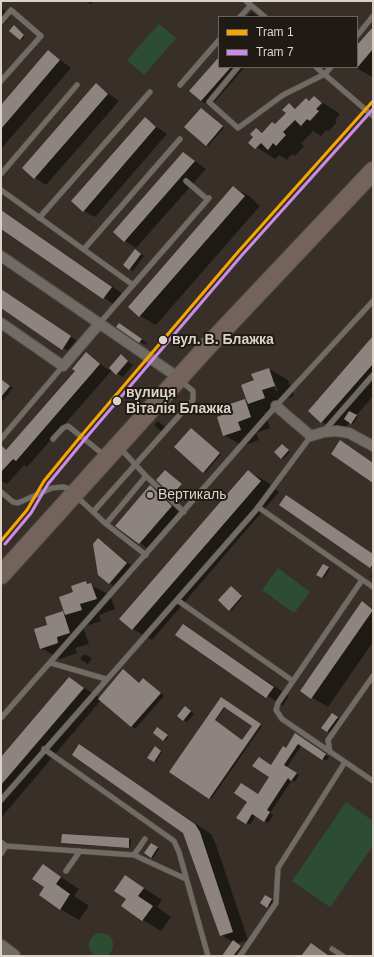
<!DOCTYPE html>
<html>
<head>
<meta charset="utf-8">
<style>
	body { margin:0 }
	#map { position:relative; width:374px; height:957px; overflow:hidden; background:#383028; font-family:Arial,sans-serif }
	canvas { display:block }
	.frame { position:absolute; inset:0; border:2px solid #dcd4ca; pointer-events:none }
	.legend { position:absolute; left:218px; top:16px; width:140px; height:52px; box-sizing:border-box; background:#201a14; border:1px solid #6b645d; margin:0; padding:5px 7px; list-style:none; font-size:12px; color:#dcd4ca }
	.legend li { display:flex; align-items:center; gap:8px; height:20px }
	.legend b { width:20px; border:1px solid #6b645d }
</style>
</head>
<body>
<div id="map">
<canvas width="374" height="957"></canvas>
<div class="frame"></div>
<ul class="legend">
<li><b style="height:5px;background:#f7a600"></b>Tram 1</li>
<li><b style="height:5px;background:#ca8be6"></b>Tram 7</li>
</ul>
</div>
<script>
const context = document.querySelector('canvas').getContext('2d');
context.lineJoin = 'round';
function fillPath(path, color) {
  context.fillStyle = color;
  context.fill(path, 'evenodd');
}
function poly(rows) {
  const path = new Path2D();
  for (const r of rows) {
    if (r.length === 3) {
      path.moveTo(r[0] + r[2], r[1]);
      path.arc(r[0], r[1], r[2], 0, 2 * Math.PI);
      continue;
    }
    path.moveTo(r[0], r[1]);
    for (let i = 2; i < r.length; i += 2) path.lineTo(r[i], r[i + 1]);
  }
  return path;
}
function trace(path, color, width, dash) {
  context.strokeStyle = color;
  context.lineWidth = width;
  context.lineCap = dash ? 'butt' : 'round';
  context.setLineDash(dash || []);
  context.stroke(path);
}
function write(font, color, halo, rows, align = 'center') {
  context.font = font + ' Arial,sans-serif';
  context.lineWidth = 4;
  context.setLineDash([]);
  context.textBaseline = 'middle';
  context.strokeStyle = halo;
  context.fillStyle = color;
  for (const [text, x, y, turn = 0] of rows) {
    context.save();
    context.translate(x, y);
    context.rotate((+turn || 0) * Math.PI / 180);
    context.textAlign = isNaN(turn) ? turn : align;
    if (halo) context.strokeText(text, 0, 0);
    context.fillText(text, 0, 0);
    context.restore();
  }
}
fillPath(poly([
	[159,24,176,38,144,75,127,60],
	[278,568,310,592,294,613,262,590],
	[346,802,373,821,373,846,330,907,292,881],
	[101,945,12]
]), '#2c4d31');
fillPath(poly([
	[86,1,94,1,91,4],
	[1,8,11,16,1,28],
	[251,12,260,17,247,17],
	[15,27,25,36,22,40,20,39],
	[373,28,373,76,372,77,355,67,357,67,357,46],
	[48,51,71,68,1,149,1,106],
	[219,59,219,67,245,67,211,106,201,101],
	[96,85,119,101,46,185,35,178],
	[314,97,340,114,335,120,337,122,329,131,326,130,321,136,313,131,301,144,304,146,295,156,292,154,287,160,279,155,275,159,250,143,255,137,256,129,264,133,276,125,287,113,289,105,297,109,306,99,310,101],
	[203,110,224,128,208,146,186,127],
	[145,119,167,134,95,217,84,211],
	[184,153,206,169,136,248,125,241],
	[233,187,249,196,260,206,156,325,140,316,129,307],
	[1,210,123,294,115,305,1,228],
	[135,250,144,256,133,271,129,269],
	[1,289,82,344,74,355,1,307],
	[125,328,147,343,146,345,140,342],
	[373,338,373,396,356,416,358,417,353,424,350,422,341,433,322,422,309,411],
	[86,354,109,370,121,356,133,365,123,377,112,370,27,467,24,465,7,484,1,481,1,451,7,450,76,370],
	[269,369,288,380,294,396,280,401,283,408,267,414,264,412,270,428,256,433,259,440,243,446,224,435,231,413,245,400,248,402],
	[273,383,275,383,278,390,276,391],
	[1,379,13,388,1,403],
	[197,402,203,407,198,413,193,408],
	[158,421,165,427,161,431,154,425],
	[193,430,221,454,205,473,203,472],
	[284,446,290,452,283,459,282,458],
	[248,471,267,482,279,492,152,640,133,629],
	[167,472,182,485,174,495,172,494],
	[150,486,158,491,179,512,147,548,116,525],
	[287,496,373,554,373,568,281,505],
	[99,539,133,567,115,587,109,583],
	[324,565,330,569,324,578,318,575],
	[373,572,373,579,370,577],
	[85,582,110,595,115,609,99,615,101,621,85,626,82,624,89,644,75,648,77,653,60,659,41,648,49,626,63,612,66,614,74,593],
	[232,588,243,597,231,611,230,610],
	[362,603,373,609,373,642,328,707,301,691],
	[184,625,289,696,283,706,177,635],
	[84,654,92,658,88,664,80,659],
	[69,678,100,698,140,684,144,679,164,696,135,729,101,700,1,818,1,758],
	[222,698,262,726,211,799,171,772],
	[226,707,253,726,243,741,215,721],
	[189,710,194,714,187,722,183,720],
	[336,717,341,720,331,733,327,731],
	[158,729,169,736,165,741,154,733],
	[299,736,329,757,326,761,302,745,287,767,299,775,295,782,292,780,270,813,273,815,268,823,256,815,250,825,238,818,259,795,271,777,272,766],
	[79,746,211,834,215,842,248,940,237,944,242,947,235,956,228,956,233,942,221,935,184,832],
	[155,748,162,752,156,762,149,758],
	[63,835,129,839,131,840,130,848,64,844,62,843],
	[152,844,159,849,153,858,145,853],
	[43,865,79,889,74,896,89,906,79,920,60,909,46,887],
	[125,876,162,900,157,907,171,917,161,931,143,920,127,899],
	[266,896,273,901,269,908,261,902]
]), '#0007');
fillPath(poly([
	[14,25,24,35,20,40,9,31],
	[373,27,373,49,357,68,357,45],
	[48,50,60,60,1,129,1,105],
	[219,57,219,67,231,67,201,101,189,91],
	[96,83,108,94,34,179,22,168],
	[314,96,322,103,316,109,319,111,310,121,307,119,301,126,295,120,283,132,286,135,276,146,273,143,268,150,261,143,255,149,248,143,253,137,250,134,256,128,262,133,272,122,275,124,286,113,282,110,289,103,295,109,306,98,309,101],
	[201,108,223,126,206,146,184,127],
	[145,117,156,127,83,212,71,201],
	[183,152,195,161,124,242,113,232],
	[233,186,245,196,139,317,128,307],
	[1,210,112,287,103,299,1,229],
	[135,249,141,254,129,270,123,265],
	[1,289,71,336,62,350,1,308],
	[119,323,142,339,139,343,116,327],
	[373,336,373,364,321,423,308,411],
	[86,352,100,364,16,461,13,459,1,472,1,445,6,450,75,371,72,369],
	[121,354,128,361,116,375,109,368],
	[269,368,275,386,262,390,265,398,248,404,241,385,254,380,251,374],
	[1,379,10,386,1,397],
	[245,399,251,417,238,422,241,430,223,436,217,417,230,412,227,405],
	[349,411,357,415,351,424,344,419],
	[191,428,220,453,203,473,174,447],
	[340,440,373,463,373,483,331,454],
	[282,444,289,450,281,459,274,452],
	[165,470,182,484,172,495,156,480],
	[248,470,261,481,132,630,119,619],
	[150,485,172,506,139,544,115,526],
	[286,495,373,554,373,564,370,568,279,505],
	[98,538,127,563,109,584,98,575,93,544],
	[323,564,329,567,322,578,316,575],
	[86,581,87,584,91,583,97,599,80,604,82,610,65,615,59,597,73,592,71,586],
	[231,586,242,596,229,611,218,600],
	[362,601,373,610,311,699,300,691],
	[63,611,70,633,57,637,58,643,40,649,34,629,47,625,45,617],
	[183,624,274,687,266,698,175,635],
	[123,669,139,683,143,678,161,693,131,727,98,699],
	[69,677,84,688,1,785,1,757],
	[221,697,261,724,209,799,169,772],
	[224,707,252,726,242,740,215,720],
	[185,706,191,711,183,721,177,716],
	[332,713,338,717,327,732,321,728],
	[157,727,168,735,163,741,153,733],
	[295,733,326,754,322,760,298,744,284,765,297,773,291,781,288,778,267,810,270,812,264,822,252,814,246,824,236,818,247,802,234,793,241,783,258,794,269,777,252,766,259,757,271,765,283,746,286,748],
	[79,744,195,824,200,832,233,932,220,936,183,833,72,755],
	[155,746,161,751,154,762,147,758],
	[62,834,129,838,129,848,61,843],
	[151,843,158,847,151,858,144,853],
	[43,864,61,877,56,884,70,894,60,910,39,895,44,887,32,879],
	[125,875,144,888,138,896,153,906,142,921,121,906,126,899,114,891],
	[265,895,272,899,267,908,260,903],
	[233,940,241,946,233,956,222,956],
	[311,943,329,956,301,956]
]), '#8d8480');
const lane = poly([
	[246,1,265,17],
	[240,17,251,5],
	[1,22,11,10,41,36,1,81],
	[357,36,373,16],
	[238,67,209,102,238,128,283,95,325,74,331,67],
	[316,67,373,116],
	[180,85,219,40],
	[1,174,77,85],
	[186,181,207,199],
	[1,190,133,285],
	[39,218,150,92],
	[84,249,180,139],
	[99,324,209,198],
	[324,431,373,375],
	[1,439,63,366],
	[53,439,63,428,68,426,104,455],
	[120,448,146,476,184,512],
	[1,492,13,502,18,503,52,488,63,487,74,490],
	[76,496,106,524,146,555],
	[258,507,373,587],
	[93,512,193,400,193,391,181,381],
	[106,524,146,476],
	[362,580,278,703,276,710,282,719,373,781],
	[177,600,293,681],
	[51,663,106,679],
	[1,718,276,406,373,301],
	[44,749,174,841,179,852,208,956],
	[330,752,328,740,373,676],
	[1,800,256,510,311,436],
	[1,842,6,846,134,855,186,879],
	[1,854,6,846],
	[134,855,145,839],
	[66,871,80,851],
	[332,949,343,956],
	[240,956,276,903,278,868,345,762]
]);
const street = poly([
	[1,256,179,378],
	[1,323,63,366,99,324],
	[276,406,311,436,324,432,337,431,349,433,373,446]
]);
const secondary = poly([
	[1,947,13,956]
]);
const highway = poly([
	[1,575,207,347,373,171]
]);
trace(lane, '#544d46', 6);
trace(street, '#544d46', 12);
trace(secondary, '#544d46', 16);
trace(highway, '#544d46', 20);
trace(lane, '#706b64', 5);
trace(street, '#706b64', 10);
trace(secondary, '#706b64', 14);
trace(highway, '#74635b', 18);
trace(poly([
	[1,541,27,510,44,481,81,436,238,252,373,101]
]), '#f7a600', 3);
trace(poly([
	[5,544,31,513,48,484,85,439,242,255,373,109]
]), '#ca8be6', 3);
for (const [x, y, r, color] of [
	[163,340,5,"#dcd4ca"],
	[117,401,5,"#dcd4ca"],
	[150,495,4,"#a39b91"]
]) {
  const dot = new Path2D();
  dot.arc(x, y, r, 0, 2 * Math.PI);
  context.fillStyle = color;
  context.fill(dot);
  trace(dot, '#201a14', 1.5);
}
write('bold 14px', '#dcd4ca', '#201a14', [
	["вул. В. Блажка",172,340],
	["вулиця",126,393],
	["Віталія Блажка",126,409]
], 'left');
write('14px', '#dcd4ca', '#201a14', [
	["Вертикаль",158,495]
], 'left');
</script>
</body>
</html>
